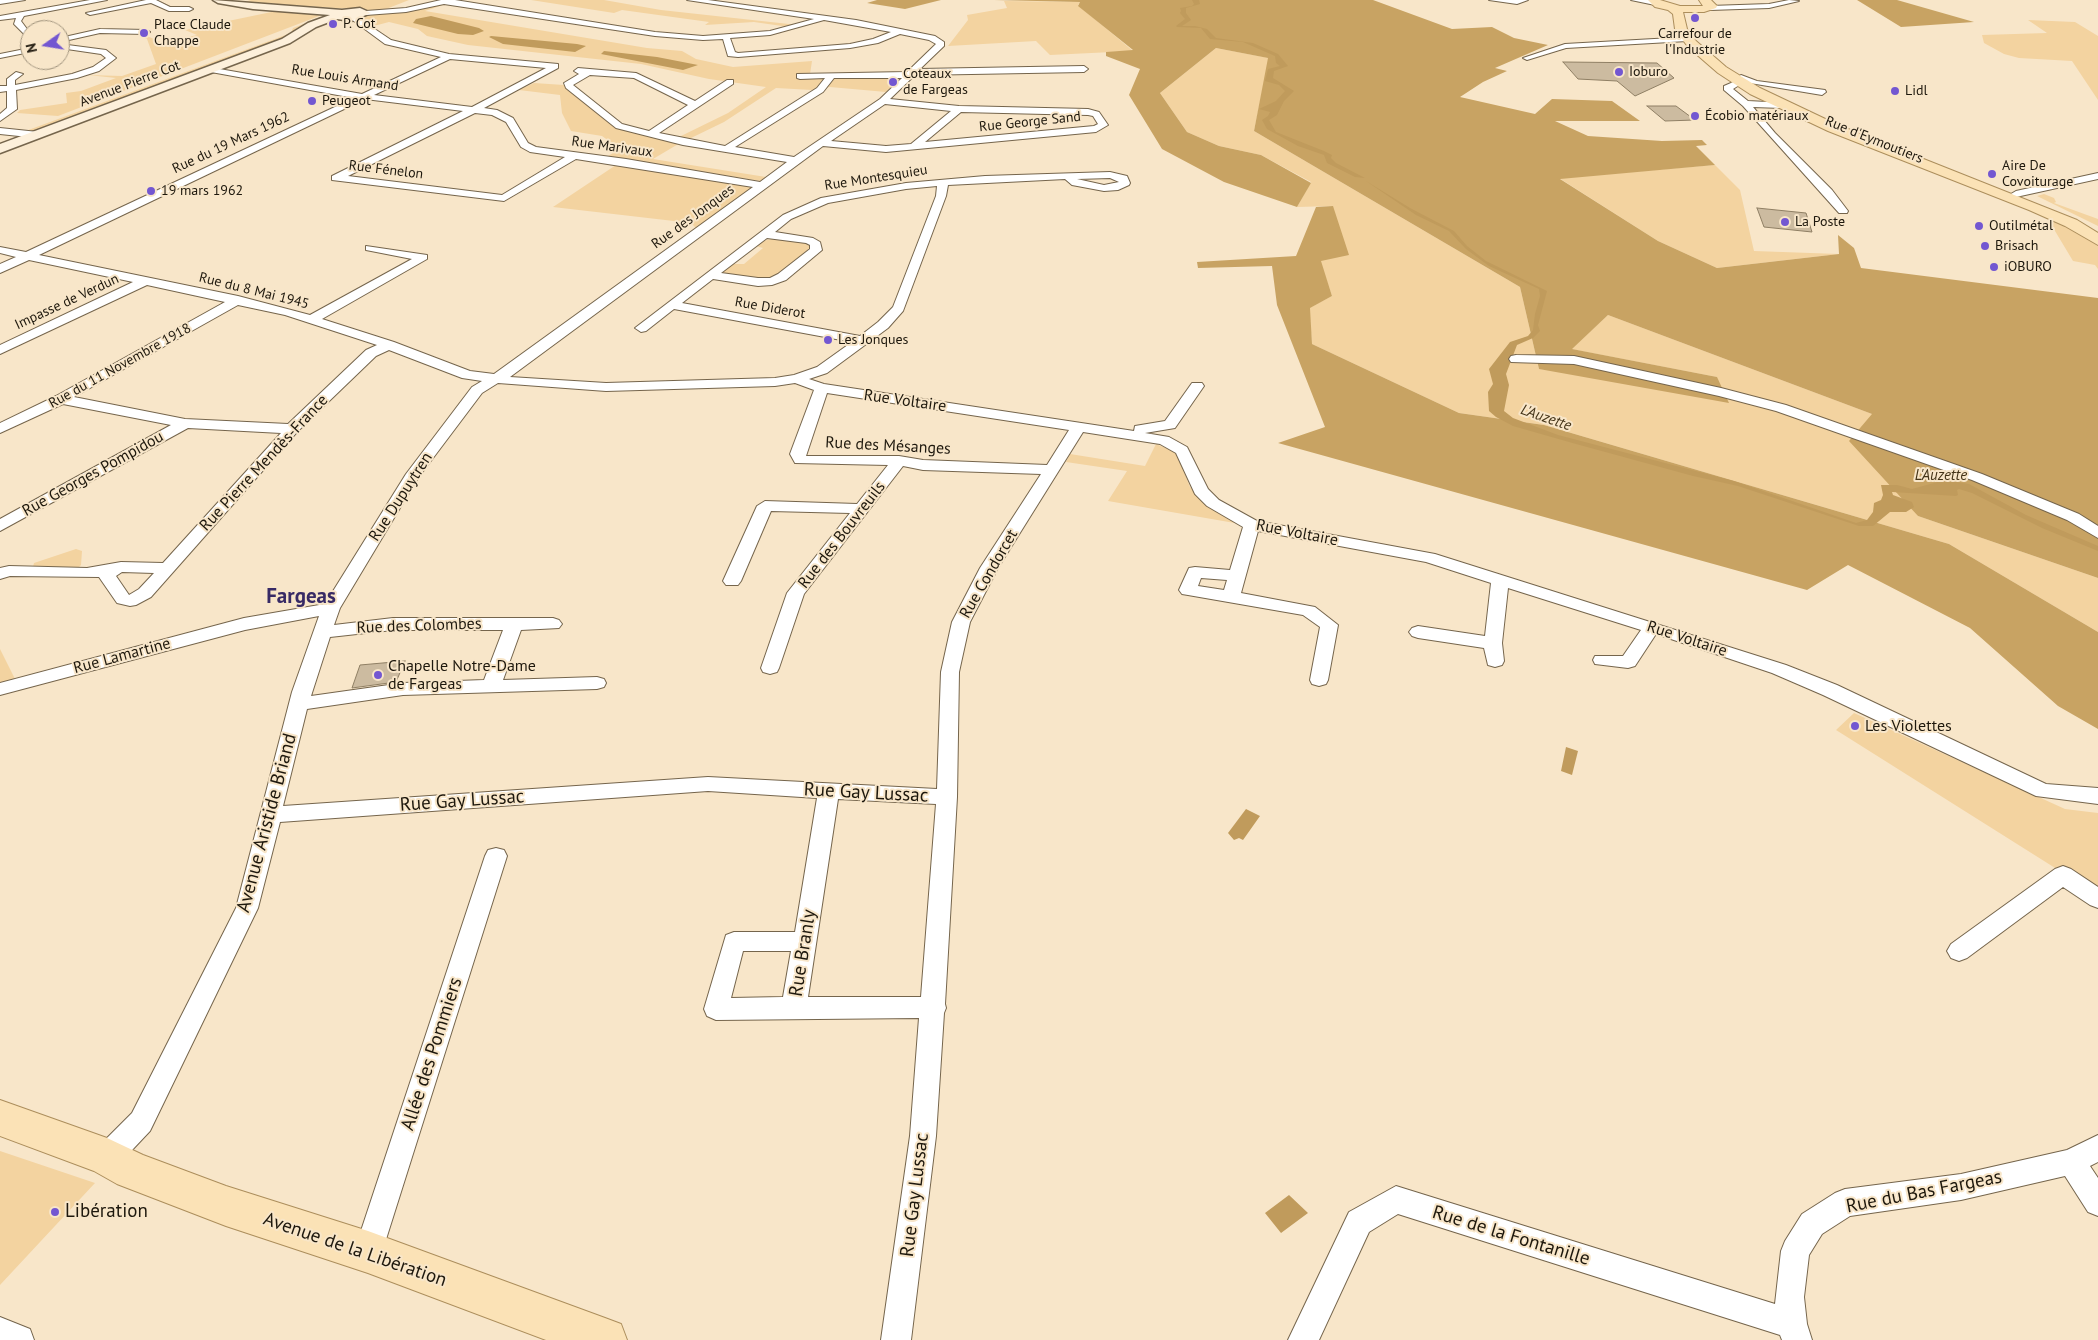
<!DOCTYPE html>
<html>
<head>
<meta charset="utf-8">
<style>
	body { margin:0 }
	#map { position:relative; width:2098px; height:1340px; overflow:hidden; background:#f8e6c9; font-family:"PT Sans",sans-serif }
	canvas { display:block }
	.north { position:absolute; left:20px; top:20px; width:50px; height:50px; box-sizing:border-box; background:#f8e6c9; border:1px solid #a1947e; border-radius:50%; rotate:257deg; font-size:14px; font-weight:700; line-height:20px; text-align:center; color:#1e180d }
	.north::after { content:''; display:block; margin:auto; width:18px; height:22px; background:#7357d1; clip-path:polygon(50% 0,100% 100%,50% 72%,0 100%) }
</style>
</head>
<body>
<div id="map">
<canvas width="2098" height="1340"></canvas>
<div class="north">N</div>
</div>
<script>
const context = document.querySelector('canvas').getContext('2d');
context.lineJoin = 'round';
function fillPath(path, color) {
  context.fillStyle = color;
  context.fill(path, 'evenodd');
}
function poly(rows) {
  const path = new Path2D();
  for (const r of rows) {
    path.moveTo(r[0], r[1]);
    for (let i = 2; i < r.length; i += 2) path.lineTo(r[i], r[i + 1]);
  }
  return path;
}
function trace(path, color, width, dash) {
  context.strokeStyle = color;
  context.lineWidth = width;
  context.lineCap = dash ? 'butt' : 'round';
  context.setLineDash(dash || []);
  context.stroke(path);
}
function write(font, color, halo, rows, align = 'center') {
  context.font = font + ' "PT Sans",sans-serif';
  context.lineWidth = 4;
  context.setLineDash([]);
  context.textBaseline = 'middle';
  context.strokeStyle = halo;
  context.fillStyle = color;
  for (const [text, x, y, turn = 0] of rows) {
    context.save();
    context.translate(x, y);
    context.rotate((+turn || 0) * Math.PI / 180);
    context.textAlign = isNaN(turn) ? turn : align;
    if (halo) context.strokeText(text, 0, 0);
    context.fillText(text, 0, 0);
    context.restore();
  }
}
fillPath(poly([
	[251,0,409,0,381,11,244,2],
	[531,0,604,0,661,10,798,25,789,27,754,22,705,25,709,22,622,10,614,13],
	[1004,1,1080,2,1078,5,1133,51,1050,55,1036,41,948,46,968,20,967,15,1007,8],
	[446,4,425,11,647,48,682,51,696,59,733,67,812,61,810,74,907,73,886,92,830,87,812,90,776,88,724,122,689,139,679,137,728,113,766,87,709,79,641,64,468,45,427,36,418,29,389,22,370,27,361,19,366,16],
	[281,10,327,13,58,116,17,113,20,110,67,103,66,93,81,91,116,78,88,75,122,76,156,64,147,39,141,37,147,36,163,43,197,35,185,30],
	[330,14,331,16,294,35,34,132,23,132,291,33,293,28],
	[2028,20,2075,22,2098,36,2098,100,2072,61,2019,58,2004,54,1984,43,1982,35,2047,33],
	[1216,48,1269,58,1254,131,1520,287,1539,369,1717,377,1571,349,1608,315,1872,414,1918,516,2098,578,2098,632,1949,544,1544,425,1459,413,1312,344,1309,308,1332,296,1320,261,1333,206,1297,207,1311,182,1261,155,1219,146,1187,132,1160,93],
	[534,83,564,85,605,120,618,128,680,143,653,159,766,177,760,181,608,156,620,149,602,136,571,131,562,113,560,95,519,90],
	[619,163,750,184,753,188,696,228,691,223,553,207],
	[1715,165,1740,190,1754,251,1839,254,1717,268,1658,241,1559,178],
	[2044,194,2054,198,2056,202,2054,203,2098,219,2098,226,2037,196],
	[2049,221,2066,224,2098,243,2098,269,2095,265,2073,261],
	[776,238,805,242,811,247,776,276,763,280,721,274,731,264,744,264,763,248,756,246,763,241],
	[1156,444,1176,452,1190,487,1215,510,1246,525,1108,501,1127,471,1066,462,1070,454,1145,466],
	[76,549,82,551,81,565,77,569,33,567,34,563],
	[0,649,15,679,0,683],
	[1854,713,2065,809,2098,813,2098,895,1836,730],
	[0,1151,95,1183,0,1285]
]), '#f3d3a0');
fillPath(poly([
	[877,0,941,0,905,9,867,3],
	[994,0,1373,0,1452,29,1492,27,1514,38,1548,45,1495,68,1507,71,1483,82,1460,97,1535,114,1552,99,1612,101,1640,121,1555,121,1588,136,1662,141,1702,140,1707,145,1696,146,1715,165,1560,179,1658,241,1717,268,1839,254,1838,235,1854,248,1861,268,2098,298,2098,578,1918,516,1849,441,1872,414,1608,315,1572,349,1717,377,1729,403,1539,369,1520,287,1254,131,1268,58,1216,48,1160,93,1187,132,1219,146,1261,155,1311,183,1297,207,1224,182,1162,149,1129,95,1140,69,1106,56,1106,52,1133,50,1078,6,1080,2],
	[1857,0,1897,0,1974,22,1901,27],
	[1333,206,1349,255,1321,261,1332,296,1310,308,1312,344,1459,413,1544,425,1949,544,2098,632,2098,729,2058,706,1970,628,1848,565,1807,590,1278,443,1325,427,1277,305,1272,266,1198,268,1197,262,1296,256,1316,207]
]), '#c8a363');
fillPath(poly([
	[1192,0,1199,0,1200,4,1186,8,1186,13,1191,20,1182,26,1195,26,1207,29,1216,38,1253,43,1278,54,1288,66,1274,71,1273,78,1294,91,1284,101,1277,115,1269,120,1276,132,1324,151,1332,155,1331,158,1336,163,1365,178,1355,177,1327,163,1324,155,1298,146,1267,129,1262,120,1268,116,1270,112,1259,109,1276,101,1285,91,1279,85,1265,81,1268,69,1280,66,1276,63,1275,56,1243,42,1210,39,1201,28,1177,27,1176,26,1185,19,1180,13,1181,11,1180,8,1192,6,1194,4],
	[431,16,479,28,484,31,473,35,458,34,413,23,416,19],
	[491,36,577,44,586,46,575,52,503,44,489,37],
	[604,51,657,57,698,65,683,70,601,54],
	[1366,181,1410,208,1454,231,1467,246,1486,261,1547,291,1538,325,1540,331,1533,338,1517,345,1506,374,1509,385,1504,411,1513,418,1558,435,1734,481,1856,523,1867,520,1873,512,1874,503,1881,500,1883,495,1881,485,1897,485,1912,489,1945,480,1969,484,2026,515,2098,546,2098,551,2042,528,1972,493,1959,489,1957,490,1958,495,1956,496,1892,492,1893,495,1912,502,1914,507,1906,512,1890,512,1873,526,1859,526,1738,486,1693,476,1576,444,1513,426,1496,417,1489,411,1488,392,1493,384,1489,369,1510,342,1528,336,1533,330,1535,314,1540,296,1539,289,1489,266,1466,249,1449,231,1416,215],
	[1566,747,1578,751,1572,775,1561,771],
	[1246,809,1260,816,1243,840,1239,838,1234,840,1228,833],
	[1289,1195,1308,1213,1281,1233,1265,1213]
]), '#c09b5c');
const building = poly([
	[1563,62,1657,63,1674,78,1635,96,1617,81,1578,79,1563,62],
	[1647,106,1676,106,1695,120,1665,121,1647,106],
	[1757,208,1806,213,1812,232,1764,227,1757,208],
	[405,661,396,682,352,688,360,665,405,661]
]);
fillPath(building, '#ccbba0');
trace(building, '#8f7f64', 1);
const street = poly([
	[0,0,25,0,0,4,0,0],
	[90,0,107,0,24,16,21,21,30,33,30,40,14,24,16,18,0,20,0,16,90,0],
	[146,0,156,0,170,7,189,7,193,9,189,11,169,11,151,3,90,15,86,13,146,0],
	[441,0,455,0,655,32,703,36,770,31,814,19,687,0,708,0,856,20,935,36,944,42,944,46,920,69,1084,66,1088,69,1084,72,915,75,890,99,959,106,1088,109,1099,112,1108,125,1096,132,886,152,823,146,510,377,606,383,775,378,794,375,817,367,852,342,674,309,646,331,641,332,635,328,783,215,821,198,906,183,985,176,1110,172,1127,176,1130,183,1129,185,1118,190,1104,191,1072,185,1065,179,948,185,946,196,903,311,888,328,827,373,809,379,824,384,1134,431,1135,426,1165,421,1192,383,1202,383,1204,386,1175,428,1145,433,1169,437,1187,447,1208,489,1219,500,1257,521,1435,554,1786,665,1837,685,2046,784,2098,788,2098,804,2036,796,1823,695,1772,673,1656,634,1635,666,1628,668,1595,664,1593,660,1595,656,1623,656,1641,630,1508,588,1502,643,1504,661,1502,665,1495,667,1488,665,1484,648,1418,638,1412,636,1409,632,1412,628,1418,626,1485,636,1491,583,1426,562,1258,531,1241,593,1315,607,1338,625,1328,680,1326,684,1319,686,1312,684,1310,680,1320,627,1303,615,1188,595,1182,594,1179,590,1189,568,1195,567,1230,570,1243,527,1207,506,1195,494,1176,453,1160,444,1083,432,998,568,970,622,959,672,957,797,945,1004,946,1008,944,1013,936,1136,911,1340,881,1340,910,1136,919,1018,716,1020,707,1016,704,1009,726,935,734,932,795,932,817,798,708,791,280,822,258,908,150,1131,117,1166,107,1170,97,1166,93,1157,97,1148,132,1113,236,908,292,692,319,616,245,630,0,695,0,683,244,618,325,604,406,474,472,387,482,381,462,378,389,350,376,356,297,432,151,597,136,605,130,606,117,603,99,577,10,576,0,579,0,568,9,566,87,568,121,562,163,563,281,433,188,428,0,531,0,519,171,425,63,404,0,433,0,423,56,396,225,302,147,285,0,354,0,345,133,282,29,260,0,273,0,264,16,257,0,253,0,247,26,252,354,98,211,72,208,71,208,67,362,94,441,57,385,44,351,19,351,15,354,15,391,40,449,54,558,64,558,68,484,108,497,110,513,118,528,143,536,147,626,159,760,182,787,162,683,145,616,128,566,88,564,83,579,74,574,71,578,68,636,73,695,101,727,80,733,80,733,84,659,133,725,146,817,88,825,78,800,79,797,78,797,74,907,72,936,44,929,40,900,34,878,43,850,48,738,57,728,56,723,39,703,40,655,36,444,4,406,12,366,15,362,13,366,11,406,8,441,0],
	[824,20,891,32,873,39,850,44,738,53,735,52,730,38,770,35,824,20],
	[450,59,546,68,472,107,374,95,450,59],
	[590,75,634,78,688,105,649,131,622,124,573,85,590,75],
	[834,78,902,78,880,99,794,157,735,147,823,92,834,78],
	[365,99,463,111,332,176,332,180,504,201,576,159,753,187,494,374,470,371,394,342,322,319,427,259,427,255,366,246,366,250,412,259,310,315,238,296,39,255,365,99],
	[885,104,951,111,911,144,886,146,831,141,885,104],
	[961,112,1088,115,1093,116,1098,124,1094,126,925,142,961,112],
	[475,113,492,115,506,122,521,147,530,152,565,157,502,195,348,176,475,113],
	[1110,178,1119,182,1104,185,1077,179,1110,178],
	[937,186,936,196,893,307,878,322,860,336,682,303,713,279,758,286,772,285,786,280,822,250,820,242,813,238,775,232,791,219,828,203,906,189,937,186],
	[767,238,806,243,810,245,810,249,778,274,770,278,758,278,721,273,767,238],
	[238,305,285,315,377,345,366,350,288,424,185,419,74,397,238,305],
	[498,383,606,391,775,386,795,383,814,390,790,454,795,463,888,465,857,504,765,501,757,506,723,581,726,585,738,585,741,581,771,511,850,513,787,593,761,668,763,672,770,674,777,672,779,668,804,594,903,466,923,470,1041,474,980,568,952,622,941,672,937,789,708,777,283,806,307,709,403,695,597,689,604,687,606,683,604,679,597,677,503,680,521,630,559,628,562,624,559,620,553,618,393,618,334,625,340,608,418,478,482,393,498,383],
	[827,393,1069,430,1047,465,923,460,899,456,806,456,827,393],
	[122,572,154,573,139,589,129,595,116,576,122,572],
	[1201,578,1227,580,1224,590,1198,586,1201,578],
	[393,630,503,630,484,680,403,683,311,696,330,637,393,630],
	[838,799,936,804,921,997,808,997,838,799],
	[743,951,791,951,783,997,731,998,743,951],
	[1489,0,1528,0,1517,4,1489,0],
	[1631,0,1650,0,1659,3,1655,5,1631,0],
	[1789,0,1799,1,1769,8,1710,10,1706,8,1710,6,1769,4,1789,0],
	[100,29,146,30,150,32,146,34,100,33,60,42,60,38,100,29],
	[1690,37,1690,41,1687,41,1566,48,1527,60,1523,58,1565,44,1690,37],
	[60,44,106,50,116,58,99,71,77,78,16,90,17,109,0,121,0,114,7,108,7,91,0,92,0,86,7,86,7,79,16,72,23,74,15,80,15,85,72,74,93,67,106,58,101,54,60,48,60,44],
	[30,48,30,52,0,58,0,54,30,48],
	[1741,75,1757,81,1825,90,1826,92,1822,95,1744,82,1733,89,1748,101,1785,103,1785,107,1782,108,1753,107,1775,133,1832,190,1848,211,1847,213,1839,213,1743,106,1724,90,1724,86,1738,80,1737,78,1741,75],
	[0,128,38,132,43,135,38,138,0,134,0,128],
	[2098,173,2098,179,2016,197,2011,194,2016,191,2098,173],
	[1516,355,1574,356,1721,388,1786,405,1982,474,2079,514,2098,526,2098,538,2067,520,1972,480,1776,411,1719,396,1574,364,1511,362,1509,359,1511,356,1516,355],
	[496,848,504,850,507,856,382,1252,378,1262,368,1266,358,1262,354,1252,485,856,488,850,496,848],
	[2063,866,2071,869,2098,887,2098,908,2090,905,2063,887,1967,958,1959,961,1951,958,1947,951,1951,944,2055,869,2063,866],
	[2098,1135,2098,1162,2090,1166,2098,1178,2098,1216,2088,1212,2065,1176,1961,1200,1850,1216,1822,1234,1809,1255,1804,1297,1807,1324,1812,1340,1782,1340,1780,1335,1398,1214,1369,1232,1319,1340,1288,1340,1349,1212,1396,1186,1775,1304,1781,1251,1785,1241,1802,1214,1835,1193,1845,1189,1961,1174,2067,1150,2098,1135],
	[0,1317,30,1329,34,1340,0,1340,0,1317]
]);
const secondary = poly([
	[213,0,342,10,360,8,371,13,351,21,337,19,316,27,290,43,0,153,0,144,282,39,308,23,330,15,253,9,218,3,213,0]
]);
const primary = poly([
	[1648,0,1660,0,1680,6,1703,6,1699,0,1711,0,1717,6,1716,8,1704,12,1683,12,1687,29,1696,41,1726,67,1760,88,1838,125,2077,220,2098,233,2098,245,2065,226,2029,210,1828,131,1750,94,1718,73,1688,47,1675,29,1673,14,1668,10,1655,7,1648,0],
	[0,1100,107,1138,143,1155,226,1186,368,1231,605,1318,621,1324,627,1340,546,1340,368,1273,226,1226,117,1184,94,1171,0,1136,0,1100]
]);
trace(street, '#75654c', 2);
trace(secondary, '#75654c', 3);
trace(primary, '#ac8e5c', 2);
fillPath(street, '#fff');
fillPath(secondary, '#fdf0db');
fillPath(primary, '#fbe2b6');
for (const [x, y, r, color] of [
	[1695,18,5,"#7357d1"],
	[333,24,5,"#7357d1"],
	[144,33,5,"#7357d1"],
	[1619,72,5,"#7357d1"],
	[893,82,5,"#7357d1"],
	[1895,91,5,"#7357d1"],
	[312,101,5,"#7357d1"],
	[1695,116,5,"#7357d1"],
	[1992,174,5,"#7357d1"],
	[151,191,5,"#7357d1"],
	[1785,222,5,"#7357d1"],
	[1979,226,5,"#7357d1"],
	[1985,246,5,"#7357d1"],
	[1994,267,5,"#7357d1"],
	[828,340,5,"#7357d1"],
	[378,675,5,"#7357d1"],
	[1855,726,5,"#7357d1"],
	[55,1212,5,"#7357d1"]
]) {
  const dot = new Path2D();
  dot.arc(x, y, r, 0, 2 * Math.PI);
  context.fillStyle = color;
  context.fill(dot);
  trace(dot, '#f8e6c9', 2);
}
write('14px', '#1e180d', '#f8e6c9', [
	["P. Cot",343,24],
	["Place Claude",154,25],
	["Chappe",154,41],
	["Carrefour de",1695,34,"center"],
	["l'Industrie",1695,50,"center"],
	["Ioburo",1629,72],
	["Coteaux",903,74],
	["de Fargeas",903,90],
	["Lidl",1905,91],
	["Peugeot",322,101],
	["Écobio matériaux",1705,116],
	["Aire De",2002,166],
	["Covoiturage",2002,182],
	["19 mars 1962",161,191],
	["La Poste",1795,222],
	["Outilmétal",1989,226],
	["Brisach",1995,246],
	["iOBURO",2004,267],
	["Les Jonques",838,340]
], 'left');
write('14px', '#1e180d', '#f8e6c9', [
	["Rue Louis Armand",345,78,9],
	["Avenue Pierre Cot",130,84,-21],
	["Rue George Sand",1030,122,-6],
	["Rue d'Eymoutiers",1874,140,22],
	["Rue du 19 Mars 1962",231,143,-25],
	["Rue Marivaux",612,147,8],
	["Rue Fénelon",386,170,7],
	["Rue Montesquieu",876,178,-9],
	["Rue des Jonques",693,217,-36],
	["Rue du 8 Mai 1945",254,291,14],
	["Impasse de Verdun",67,302,-25],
	["Rue Diderot",770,308,10],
	["Rue du 11 Novembre 1918",120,366,-29]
]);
write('italic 15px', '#443418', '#f8e6c9', [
	["L'Auzette",1546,418,19],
	["L'Auzette",1941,476]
]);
write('16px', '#1e180d', '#f8e6c9', [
	["Rue Voltaire",905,401,8],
	["Rue des Mésanges",888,446,3],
	["Rue Pierre Mendès-France",264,463,-47],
	["Rue Georges Pompidou",93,474,-29],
	["Rue Dupuytren",401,497,-57],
	["Rue Voltaire",1297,533,11],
	["Rue des Bouvreuils",842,535,-52],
	["Rue Condorcet",989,574,-60],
	["Rue des Colombes",419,626,-2],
	["Rue Voltaire",1687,639,18],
	["Rue Lamartine",122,656,-15]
]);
write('16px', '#1e180d', '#f8e6c9', [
	["Chapelle Notre-Dame",388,666],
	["de Fargeas",388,684],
	["Les Violettes",1865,726]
], 'left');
write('19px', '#1e180d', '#f8e6c9', [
	["Rue Gay Lussac",866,793,3],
	["Rue Gay Lussac",462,801,-4],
	["Avenue Aristide Briand",267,823,-75],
	["Rue Branly",803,953,-81],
	["Allée des Pommiers",432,1054,-72],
	["Rue du Bas Fargeas",1924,1192,-11],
	["Rue Gay Lussac",915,1195,-83],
	["Rue de la Fontanille",1511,1236,17],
	["Avenue de la Libération",355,1250,19]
]);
write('19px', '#1e180d', '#f8e6c9', [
	["Libération",65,1212]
], 'left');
write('bold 21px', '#372a65', '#f8e6c9', [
	["Fargeas",301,597]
]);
</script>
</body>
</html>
